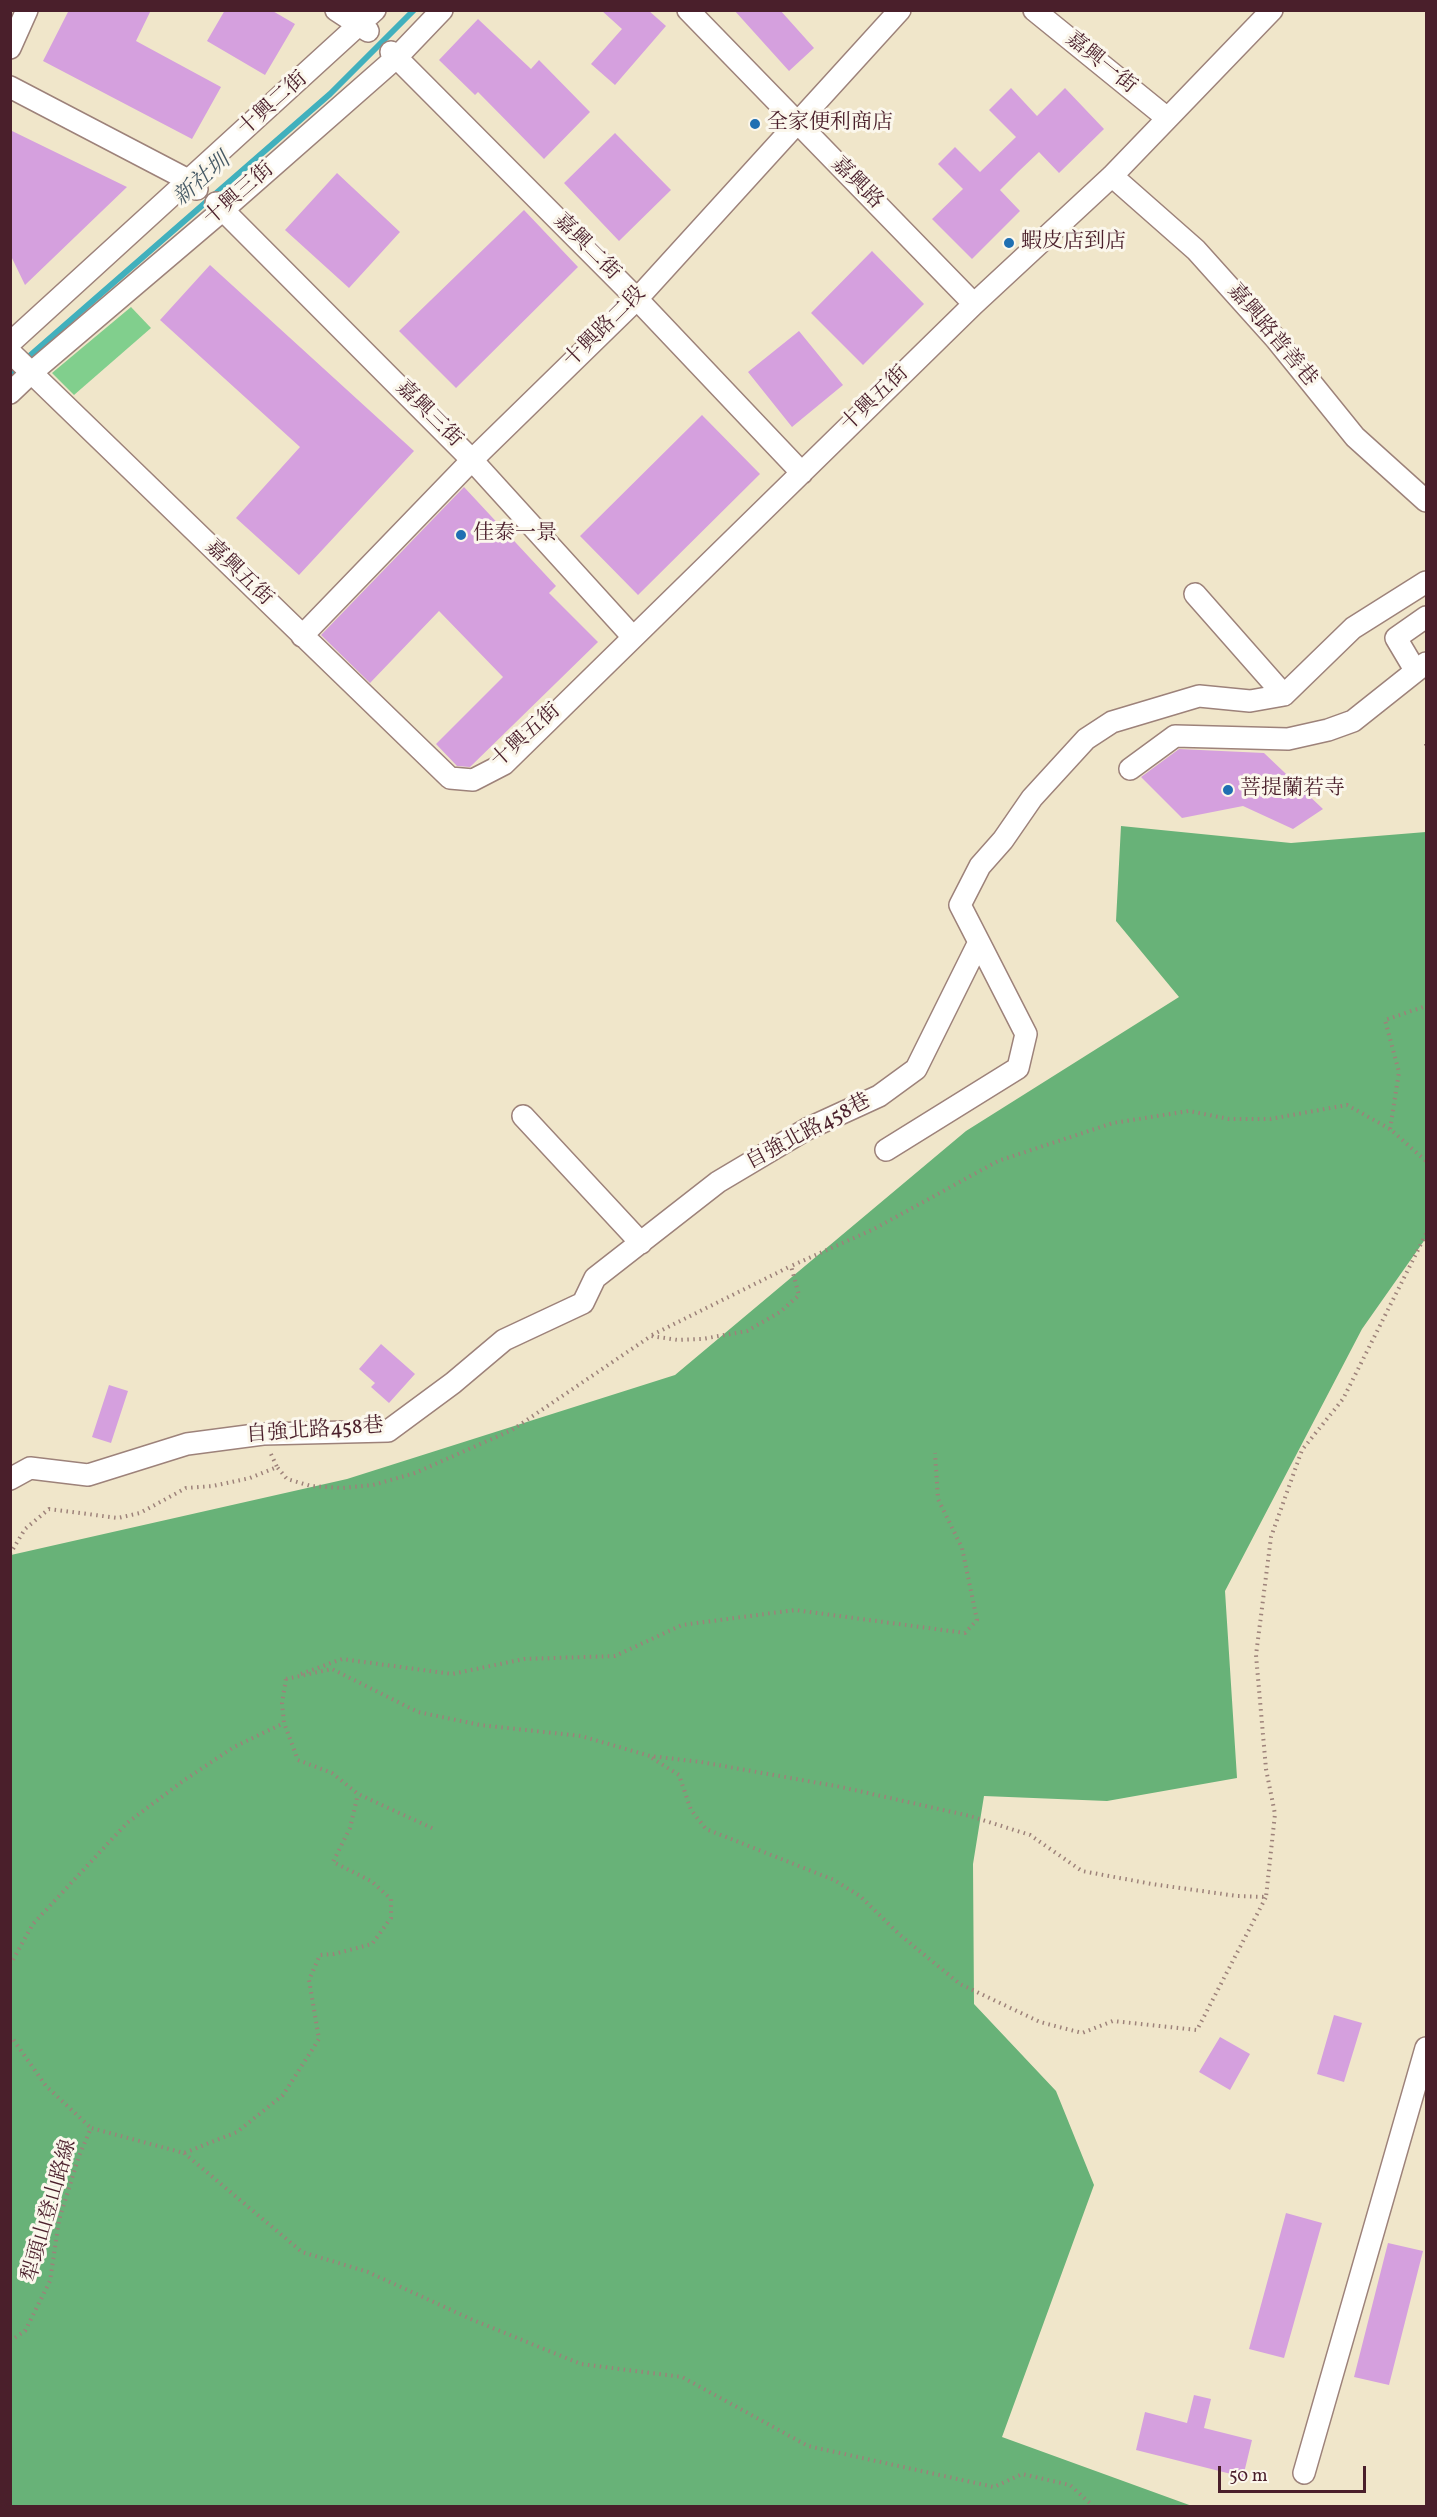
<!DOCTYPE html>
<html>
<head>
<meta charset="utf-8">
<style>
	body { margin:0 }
	#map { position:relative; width:1437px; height:2517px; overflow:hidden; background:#f0e6ca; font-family:Vollkorn,serif }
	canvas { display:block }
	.frame { position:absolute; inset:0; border:12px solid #4a1f2b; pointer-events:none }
	.scale { position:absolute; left:1218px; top:2466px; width:148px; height:27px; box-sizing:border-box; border:3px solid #4a1f2b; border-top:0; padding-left:8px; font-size:18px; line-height:21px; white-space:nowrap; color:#4a1f2b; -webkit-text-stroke:4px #fbf7ec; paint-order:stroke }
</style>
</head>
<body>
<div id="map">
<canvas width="1437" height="2517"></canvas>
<div class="frame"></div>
<div class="scale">50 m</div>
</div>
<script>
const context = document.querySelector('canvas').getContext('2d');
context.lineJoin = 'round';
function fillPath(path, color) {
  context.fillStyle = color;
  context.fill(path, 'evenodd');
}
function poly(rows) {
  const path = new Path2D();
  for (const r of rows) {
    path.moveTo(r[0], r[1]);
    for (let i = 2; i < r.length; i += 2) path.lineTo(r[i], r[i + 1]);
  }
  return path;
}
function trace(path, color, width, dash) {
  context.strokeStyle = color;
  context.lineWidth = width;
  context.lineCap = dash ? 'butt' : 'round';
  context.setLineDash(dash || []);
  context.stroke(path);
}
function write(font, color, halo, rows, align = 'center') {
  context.font = font + ' Vollkorn,"Noto Serif TC",serif';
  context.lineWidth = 6;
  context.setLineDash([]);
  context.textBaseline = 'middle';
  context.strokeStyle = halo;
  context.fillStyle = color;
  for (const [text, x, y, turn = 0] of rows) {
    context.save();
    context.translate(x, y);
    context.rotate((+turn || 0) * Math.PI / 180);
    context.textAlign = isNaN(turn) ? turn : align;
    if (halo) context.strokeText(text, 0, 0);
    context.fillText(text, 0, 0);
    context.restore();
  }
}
fillPath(poly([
	[131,307,151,328,74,395,52,373]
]), '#81cf8d');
fillPath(poly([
	[1121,826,1291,843,1426,832,1426,1238,1362,1329,1225,1591,1237,1778,1107,1801,984,1796,973,1864,974,2004,1056,2091,1094,2185,1002,2437,1192,2506,11,2506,11,1555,347,1479,675,1375,966,1131,1179,997,1116,921]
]), '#68b278');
trace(poly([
	[10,373,330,94,414,10]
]), '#41b0bd', 6);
fillPath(poly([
	[69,10,151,10,136,41,221,87,192,139,43,61],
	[225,10,271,10,295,24,265,75,207,41],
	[601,10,648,10,666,26,615,85,591,64,622,29],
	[734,10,780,10,814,48,789,71],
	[478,19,531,69,539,60,590,112,544,159,478,92,475,95,439,60],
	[1011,88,1037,116,1065,88,1104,129,1059,173,1039,152,1019,171,1000,190,1020,211,972,259,932,219,963,189,938,164,955,147,980,172,1016,137,989,110],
	[10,130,127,187,25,285,10,254],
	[615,133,671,190,619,241,564,183],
	[337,173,400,232,349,288,285,230],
	[524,210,578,267,456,388,399,331],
	[872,251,924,304,863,365,811,313],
	[210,265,414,451,299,575,236,518,300,447,160,320],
	[799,331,843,385,792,427,748,372],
	[702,415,760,474,638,595,580,536],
	[464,487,556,586,549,593,598,642,470,767,457,766,436,744,503,677,439,611,370,683,321,635],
	[1179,749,1264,753,1323,809,1293,829,1243,806,1182,818,1141,777],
	[381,1344,415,1374,389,1403,371,1387,375,1383,359,1369],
	[109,1385,128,1391,111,1443,92,1437],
	[1334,2015,1362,2023,1344,2082,1317,2074],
	[1220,2037,1250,2054,1230,2090,1199,2072],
	[1286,2213,1322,2223,1284,2358,1249,2349],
	[1388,2243,1423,2251,1389,2385,1354,2377],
	[1194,2395,1211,2399,1204,2428,1252,2440,1243,2477,1136,2450,1145,2412,1187,2423]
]), '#d5a0de');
const minor = poly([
	[336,10,368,31],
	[688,10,974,304],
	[1034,10,1167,118],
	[10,48,27,10],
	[391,52,637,299,802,473],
	[10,87,190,181,197,189],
	[1112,176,1196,250,1275,338,1355,437,1426,501],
	[216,203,472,460,632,636],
	[10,343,375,10],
	[10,352,450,778,473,780,504,764,974,304,1112,176,1272,10],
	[10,393,31,373,224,209,397,57,442,10],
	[1195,594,1284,695],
	[302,636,472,460,637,299,900,10],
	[1415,670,1396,638,1426,617],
	[1130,769,1175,736,1288,739,1328,730,1353,721,1426,663],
	[523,1116,641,1243],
	[886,1150,1018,1068,1026,1034,979,942],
	[10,1479,30,1468,88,1475,187,1444,263,1434,388,1431,453,1383,504,1340,583,1303,595,1278,718,1182,807,1129,879,1096,916,1069,979,942,960,905,980,866,1003,840,1032,798,1086,739,1112,722,1199,696,1250,701,1284,695,1353,628,1426,582],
	[1304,2473,1426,2048]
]);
trace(minor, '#9d827a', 24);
trace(poly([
	[1426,744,1426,749],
	[1390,1129,1399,1072,1385,1020,1426,1006],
	[652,1335,791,1266],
	[271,1454,277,1467],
	[10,1554,25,1529,49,1509,118,1518,140,1513,186,1488,213,1486,250,1478,277,1467,287,1479,311,1486,342,1488,373,1485,415,1473,512,1430,651,1336,678,1340,702,1339,747,1331,780,1312,799,1295,791,1266,874,1229,998,1161,1113,1123,1189,1111,1229,1119,1270,1119,1347,1105,1390,1129,1426,1161],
	[301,1674,342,1659,452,1674,524,1659,615,1656,682,1625,795,1610,965,1633,977,1620,962,1548,938,1499,935,1453],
	[286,1679,332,1669,418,1712,480,1725,581,1736,650,1756,701,1762,841,1787,970,1816,1030,1835,1082,1871,1152,1884,1237,1896,1266,1897,1275,1814,1266,1769,1256,1655,1271,1537,1302,1450,1343,1399,1426,1234],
	[286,1679,282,1703,284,1723,298,1760,332,1773,358,1794,434,1829],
	[652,1758,679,1775,691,1810,706,1829,834,1880,860,1896,900,1935,960,1984,1040,2022,1082,2033,1113,2021,1197,2030,1266,1897],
	[10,1965,33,1924,127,1823,183,1781,234,1747,284,1723],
	[10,2035,46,2086,91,2128],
	[184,2153,302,2252,368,2272,473,2320,581,2364,682,2377,808,2446,994,2487,1022,2474,1070,2485,1093,2506],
	[10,2341,25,2331,50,2281,59,2220,79,2156,91,2128,184,2153,237,2132,283,2095,319,2039,309,1980,320,1955,334,1954,372,1944,391,1918,391,1899,371,1881,333,1862,350,1828,358,1794]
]), '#9d827a', 4, [1.5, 4.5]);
trace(minor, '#fff', 21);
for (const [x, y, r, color] of [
	[755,124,6,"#1f6fb2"],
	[1009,243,6,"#1f6fb2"],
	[461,535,6,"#1f6fb2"],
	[1228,790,6,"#1f6fb2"]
]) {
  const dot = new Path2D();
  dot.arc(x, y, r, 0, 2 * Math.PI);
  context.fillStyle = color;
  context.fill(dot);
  trace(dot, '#fbf7ec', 2);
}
write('21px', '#4a1f2b', '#fbf7ec', [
	["嘉興一街",1100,64,39],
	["十興二街",274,105,-42],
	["嘉興路",856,184,45],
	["十興三街",240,195,-41],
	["嘉興二街",586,248,45],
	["十興路二段",606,328,-45],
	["嘉興路普善巷",1271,336,50],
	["十興五街",876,400,-44],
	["嘉興三街",428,415,45],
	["嘉興五街",238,574,44],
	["十興五街",527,737,-42],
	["自強北路458巷",809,1133,-28],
	["自強北路458巷",315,1432,-4],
	["犁頭山登山路線",51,2211,-74]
]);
write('21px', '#4a1f2b', '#fbf7ec', [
	["全家便利商店",767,124],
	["蝦皮店到店",1021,243],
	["佳泰一景",473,535],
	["菩提蘭若寺",1240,790]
], 'left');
write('italic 22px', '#465965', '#fbf7ec', [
	["新社圳",203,181,-41]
]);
</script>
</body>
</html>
